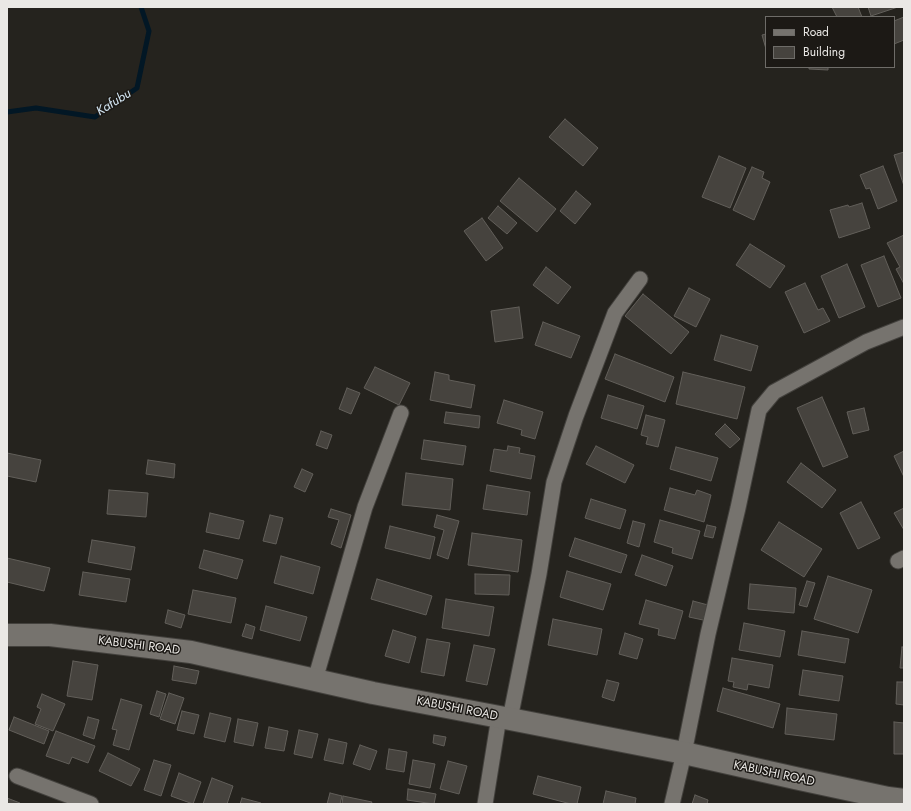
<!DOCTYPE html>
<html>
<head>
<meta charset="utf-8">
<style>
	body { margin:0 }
	#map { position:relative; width:911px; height:811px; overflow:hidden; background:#25231e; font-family:Jost,sans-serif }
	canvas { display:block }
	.frame { position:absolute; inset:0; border:8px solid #eae8e5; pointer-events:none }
	.legend { position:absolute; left:765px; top:16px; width:130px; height:52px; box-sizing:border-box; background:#1c1915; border:1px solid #6e6c68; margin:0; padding:5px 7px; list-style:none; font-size:12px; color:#eae8e5 }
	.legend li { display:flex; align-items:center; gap:8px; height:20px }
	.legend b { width:20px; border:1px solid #6e6c68 }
</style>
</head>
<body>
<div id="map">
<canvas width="911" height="811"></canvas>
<div class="frame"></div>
<ul class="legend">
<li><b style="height:5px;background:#76736e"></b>Road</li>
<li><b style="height:11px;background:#46433e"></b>Building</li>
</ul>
</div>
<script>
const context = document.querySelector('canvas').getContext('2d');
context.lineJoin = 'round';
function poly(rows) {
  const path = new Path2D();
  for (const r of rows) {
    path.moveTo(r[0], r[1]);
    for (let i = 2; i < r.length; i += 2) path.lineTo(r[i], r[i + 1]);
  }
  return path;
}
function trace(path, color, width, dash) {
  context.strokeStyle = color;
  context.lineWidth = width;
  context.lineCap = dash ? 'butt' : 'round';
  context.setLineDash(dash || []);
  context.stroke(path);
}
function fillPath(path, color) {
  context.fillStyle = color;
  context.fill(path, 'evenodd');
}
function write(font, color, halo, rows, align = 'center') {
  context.font = font + ' Jost,sans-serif';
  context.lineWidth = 3;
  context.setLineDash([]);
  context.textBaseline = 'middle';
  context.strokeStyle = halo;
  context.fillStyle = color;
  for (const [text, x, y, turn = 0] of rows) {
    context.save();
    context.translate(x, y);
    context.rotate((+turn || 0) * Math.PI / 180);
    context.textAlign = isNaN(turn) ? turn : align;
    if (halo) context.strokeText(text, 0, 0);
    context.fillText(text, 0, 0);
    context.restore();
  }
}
trace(poly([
	[7,112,36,108,95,117,137,88,149,31,141,7]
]), '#021725', 5);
const building = poly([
	[832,7,858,7,862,17,837,17,832,7],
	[868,7,898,7,871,16,868,7],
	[904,17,904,40,894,44,894,21,904,17],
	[766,34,766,49,762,35,766,34],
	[809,67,828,67,828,70,809,69,809,67],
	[565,119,598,148,583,166,549,137,565,119],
	[904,152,904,186,894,155,904,152],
	[719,156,746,168,730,208,702,197,719,156],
	[883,166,897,201,878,209,870,188,866,189,860,175,883,166],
	[752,167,764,172,762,178,770,182,754,220,733,210,752,167],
	[519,178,556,209,537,232,500,201,519,178],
	[576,191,591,204,575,224,560,211,576,191],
	[862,203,870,228,839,238,830,210,848,205,849,207,862,203],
	[498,206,517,223,507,234,488,218,498,206],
	[482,218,503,248,486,261,464,231,482,218],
	[904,235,904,284,896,269,900,267,887,243,904,235],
	[750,244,785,266,770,288,736,265,750,244],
	[884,256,901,298,878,307,861,265,884,256],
	[847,264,865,307,839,318,821,276,847,264],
	[546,267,571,287,558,304,533,285,546,267],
	[805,283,818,310,823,308,830,321,804,333,785,292,805,283],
	[689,288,710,299,696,327,674,316,689,288],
	[643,294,689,332,671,354,625,316,643,294],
	[519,307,523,338,495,342,491,311,519,307],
	[543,322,580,336,571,358,535,345,543,322],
	[721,335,758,346,751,371,714,360,721,335],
	[615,354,674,377,665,402,605,379,615,354],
	[375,367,410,383,399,405,364,388,375,367],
	[435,372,449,375,449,380,475,385,471,408,430,400,435,372],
	[683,372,745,387,737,419,676,404,683,372],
	[347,388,360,393,351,414,339,409,347,388],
	[608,395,644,406,637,429,601,418,608,395],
	[822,397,848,457,823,467,797,408,822,397],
	[504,400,543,412,535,439,521,435,522,430,497,423,504,400],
	[864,408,869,430,853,434,847,412,864,408],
	[446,412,480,416,479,428,444,423,446,412],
	[646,415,665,420,658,447,646,444,648,437,641,435,646,415],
	[725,424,740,439,730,448,715,434,725,424],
	[321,431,332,435,327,449,316,445,321,431],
	[424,440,466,446,463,465,421,459,424,440],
	[508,446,520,448,519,453,535,456,531,479,490,471,494,449,507,451,508,446],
	[596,446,634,465,625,483,586,464,596,446],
	[676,447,718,458,711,481,670,469,676,447],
	[904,451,904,477,894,456,904,451],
	[7,453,41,460,36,482,7,476,7,453],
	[148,460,175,464,174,478,146,474,148,460],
	[801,463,836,490,822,508,787,482,801,463],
	[302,469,313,474,305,492,294,487,302,469],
	[406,473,453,479,450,510,402,505,406,473],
	[487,485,530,492,527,515,483,509,487,485],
	[670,488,695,495,697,490,711,495,704,522,664,510,670,488],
	[109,490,148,493,146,517,107,514,109,490],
	[591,499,626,510,620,529,585,518,591,499],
	[861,502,880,538,858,549,840,513,861,502],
	[904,508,904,530,894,513,904,508],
	[331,509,351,515,341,548,331,544,339,520,328,517,331,509],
	[210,513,244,521,239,539,206,532,210,513],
	[270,515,283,518,276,544,263,541,270,515],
	[437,515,459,521,448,559,437,555,444,530,434,527,437,515],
	[660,520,700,531,692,559,672,553,673,548,654,542,660,520],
	[633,521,645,524,639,547,627,543,633,521],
	[779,522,822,549,804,577,761,550,779,522],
	[707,525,716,527,713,538,704,536,707,525],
	[390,526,435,537,430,559,385,548,390,526],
	[472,533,522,540,518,572,468,565,472,533],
	[575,538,627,555,621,573,569,556,575,538],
	[92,540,135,547,131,570,88,562,92,540],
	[204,550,243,560,237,579,199,568,204,550],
	[642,555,673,566,666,586,635,575,642,555],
	[281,556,320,567,313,594,274,583,281,556],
	[7,558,50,568,44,591,7,582,7,558],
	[567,571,611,584,603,610,560,597,567,571],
	[83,572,130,579,126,602,79,595,83,572],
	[475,574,510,575,509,595,475,594,475,574],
	[828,576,872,590,858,633,814,619,828,576],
	[377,579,432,596,426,615,371,599,377,579],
	[807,581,815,583,807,607,799,605,807,581],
	[750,584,796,588,794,613,748,609,750,584],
	[193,590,236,598,231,623,188,614,193,590],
	[446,599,494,607,489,636,442,628,446,599],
	[646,600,683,611,675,639,658,635,659,629,639,624,646,600],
	[693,601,708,605,703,620,689,617,693,601],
	[266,606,307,617,300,641,260,630,266,606],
	[168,610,185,615,181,628,165,623,168,610],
	[553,619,602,629,597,655,548,645,553,619],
	[744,623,785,631,780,657,739,650,744,623],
	[246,624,255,627,252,639,242,636,246,624],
	[393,630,416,637,409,663,385,656,393,630],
	[802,631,849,639,845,663,798,655,802,631],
	[625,633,643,639,637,659,619,654,625,633],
	[427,639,450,643,444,676,421,672,427,639],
	[474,645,495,649,487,685,466,681,474,645],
	[902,647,904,647,904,668,900,668,902,647],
	[732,658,773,665,769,688,748,684,747,690,733,687,734,682,728,681,732,658],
	[73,661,98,665,92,700,67,696,73,661],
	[174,666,199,671,196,684,172,680,174,666],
	[803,670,843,676,839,701,799,695,803,670],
	[607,680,619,683,614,701,602,697,607,680],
	[897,682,904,682,904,705,896,704,897,682],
	[723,688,780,704,773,728,717,711,723,688],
	[157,691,166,694,159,717,150,714,157,691],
	[169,693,184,698,175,724,160,719,169,693],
	[42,694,65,704,53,731,35,724,41,709,37,707,42,694],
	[121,699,142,705,129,750,113,745,117,730,112,729,121,699],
	[787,708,837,714,834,740,785,734,787,708],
	[182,711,199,715,194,734,177,730,182,711],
	[210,713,231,718,225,742,204,737,210,713],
	[14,717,49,731,44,744,9,730,14,717],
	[88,717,99,720,94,739,83,735,88,717],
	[238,719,258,723,253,746,234,742,238,719],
	[894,722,904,723,904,754,894,754,894,722],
	[269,727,288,731,284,751,265,748,269,727],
	[299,730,318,734,312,758,294,754,299,730],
	[56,731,95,746,88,763,72,757,69,764,46,756,56,731],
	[434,735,446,737,444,746,433,743,434,735],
	[329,739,347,743,343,764,324,760,329,739],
	[360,745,377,751,370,770,353,764,360,745],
	[389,749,407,752,404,772,386,769,389,749],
	[108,753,140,769,131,786,99,771,108,753],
	[154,760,171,765,161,796,144,790,154,760],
	[413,760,435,764,430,788,409,784,413,760],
	[448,761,467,766,459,794,440,789,448,761],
	[179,773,201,782,193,804,171,796,179,773],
	[538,776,581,787,577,804,571,804,533,794,538,776],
	[212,778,233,786,227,804,203,804,212,778],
	[408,789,436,794,434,804,407,800,408,789],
	[606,791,636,798,635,804,603,804,606,791],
	[330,793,342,796,340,804,327,804,330,793],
	[695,795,708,800,707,804,692,804,695,795],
	[343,796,372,802,371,804,342,804,343,796],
	[7,798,20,803,19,804,7,804,7,798],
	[242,798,261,803,261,804,240,804,242,798]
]);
fillPath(building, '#46433e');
trace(building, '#625f5a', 1);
const minor = poly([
	[898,561,904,558],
	[315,680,365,507,401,413],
	[510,719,539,574,554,482,576,416,615,313,640,279],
	[17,776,91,804],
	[485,804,499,717],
	[672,804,684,753,708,634,738,508,759,410,774,392,866,342,904,327]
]);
const secondary = poly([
	[7,635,50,635,191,652,373,693,510,719,684,753,795,778,888,798,904,800]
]);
trace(minor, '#43413d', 17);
trace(secondary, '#43413d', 24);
trace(minor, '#76736e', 15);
trace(secondary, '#76736e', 22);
write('12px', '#eae8e5', '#1c1915', [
	["KABUSHI ROAD",139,646,7],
	["KABUSHI ROAD",457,709,11],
	["KABUSHI ROAD",774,774,12]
]);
write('italic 13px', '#d4e6f3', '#1c1915', [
	["Kafubu",114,103,-32]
]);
</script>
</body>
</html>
